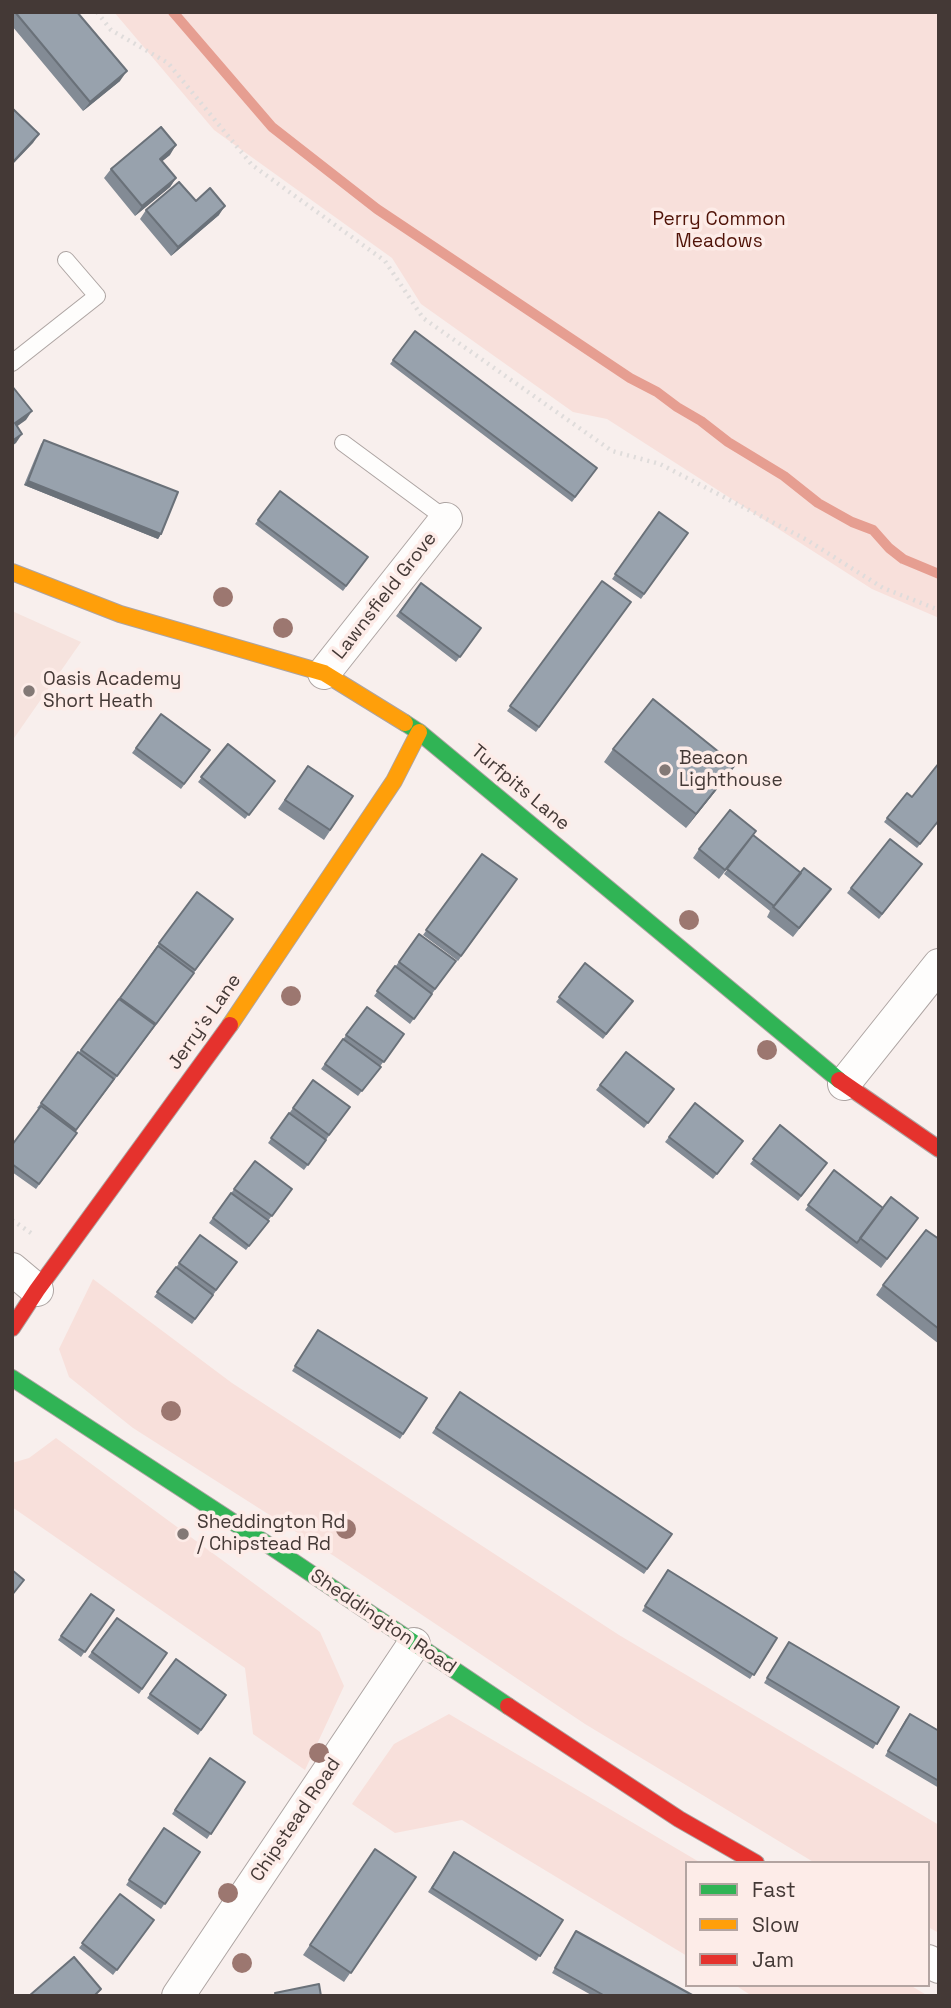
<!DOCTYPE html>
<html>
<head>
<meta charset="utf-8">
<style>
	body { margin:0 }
	#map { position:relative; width:951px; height:2008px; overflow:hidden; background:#f8efed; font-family:"Space Grotesk",sans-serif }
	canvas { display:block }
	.frame { position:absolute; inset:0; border:14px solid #443936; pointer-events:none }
	.legend { position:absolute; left:685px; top:1861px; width:245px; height:126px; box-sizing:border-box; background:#fdece8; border:2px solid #b3a4a1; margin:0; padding:9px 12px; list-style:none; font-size:21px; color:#443936 }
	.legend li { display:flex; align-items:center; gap:14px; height:35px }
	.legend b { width:35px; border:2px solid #b3a4a1 }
</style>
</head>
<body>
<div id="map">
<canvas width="951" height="2008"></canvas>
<div class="frame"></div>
<ul class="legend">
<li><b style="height:9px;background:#30b455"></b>Fast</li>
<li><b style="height:9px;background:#ff9f0a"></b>Slow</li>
<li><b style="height:9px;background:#e5322d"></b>Jam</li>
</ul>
</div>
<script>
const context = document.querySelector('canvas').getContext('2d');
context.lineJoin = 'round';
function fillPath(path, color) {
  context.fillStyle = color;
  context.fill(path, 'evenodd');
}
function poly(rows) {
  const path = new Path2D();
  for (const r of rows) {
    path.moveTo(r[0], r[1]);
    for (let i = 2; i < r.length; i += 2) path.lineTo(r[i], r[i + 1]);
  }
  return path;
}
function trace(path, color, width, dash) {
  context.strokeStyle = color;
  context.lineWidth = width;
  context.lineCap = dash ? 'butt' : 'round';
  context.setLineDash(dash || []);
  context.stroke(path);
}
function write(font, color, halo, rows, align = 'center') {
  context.font = font + ' "Space Grotesk",sans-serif';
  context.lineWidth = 7;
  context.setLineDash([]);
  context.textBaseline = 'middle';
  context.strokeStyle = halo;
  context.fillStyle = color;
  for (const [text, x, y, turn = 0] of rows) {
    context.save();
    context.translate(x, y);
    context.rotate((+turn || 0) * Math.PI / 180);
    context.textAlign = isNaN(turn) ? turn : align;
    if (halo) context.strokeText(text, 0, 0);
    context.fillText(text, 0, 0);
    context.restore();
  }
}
fillPath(poly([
	[12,611,81,642,12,741]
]), '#f6e3de');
fillPath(poly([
	[114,12,939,12,939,618,872,589,607,419,573,412,421,304,392,258,214,130],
	[93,1279,232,1383,619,1635,939,1825,939,1933,928,1927,928,1863,815,1863,585,1724,334,1556,133,1428,69,1377,59,1349],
	[56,1438,320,1632,344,1686,305,1770,253,1734,245,1668,12,1507,12,1463,29,1458],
	[449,1714,701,1863,687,1863,687,1956,462,1820,395,1833,352,1804,394,1744],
	[735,1985,910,1985,928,1996,752,1996]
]), '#f8e0db');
trace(poly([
	[173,12,272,127,377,209,630,378,657,392,677,407,701,421,728,442,784,476,818,503,852,522,873,530,889,548,903,559,939,574]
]), '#e69e91', 10);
const lane = poly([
	[12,363,97,296,66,260],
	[343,443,446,519]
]);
const street = poly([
	[324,673,446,519],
	[844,1084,939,965],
	[12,1269,37,1290],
	[928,1961,939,1967],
	[178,1996,414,1644]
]);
const fast = poly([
	[405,723,419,732,839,1080],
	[12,1378,273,1548,508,1706]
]);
const slow = poly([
	[12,572,120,614,324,673,405,723],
	[230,1025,394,781,419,732]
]);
const jam = poly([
	[839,1080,939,1149],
	[12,1328,37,1290,230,1025],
	[508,1706,679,1819,756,1863]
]);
trace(lane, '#ada4a2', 18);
trace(street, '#ada4a2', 34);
trace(fast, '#ada4a2', 18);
trace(slow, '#ada4a2', 18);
trace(jam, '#ada4a2', 18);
trace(poly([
	[97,12,111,30,168,63,252,165,385,261,423,318,612,451,660,464,807,540,883,588,939,610],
	[12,1220,31,1233]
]), '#dfdcdb', 4.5, [2, 5]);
trace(lane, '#fefdfc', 16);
trace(street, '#fefdfc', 32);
trace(fast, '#30b455', 16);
trace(slow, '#ff9f0a', 16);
trace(jam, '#e5322d', 16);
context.fillStyle = '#9c7770';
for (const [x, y] of [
	[223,597],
	[283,628],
	[689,920],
	[291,996],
	[767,1050],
	[171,1411],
	[346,1529],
	[319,1753],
	[228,1893],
	[242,1963]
]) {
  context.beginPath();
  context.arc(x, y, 10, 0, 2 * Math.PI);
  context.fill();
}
fillPath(poly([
	[12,12,77,12,120,81,83,111,12,26],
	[170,155,162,161,176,178,170,187,135,216,104,178,111,169],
	[196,201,219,215,171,256,140,219,146,210],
	[415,331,597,468,572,502,390,364],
	[44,440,161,534,158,539,24,485,41,444],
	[280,491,368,557,343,591,255,524],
	[659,512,688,533,641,599,612,579],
	[602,581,631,602,536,732,507,711],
	[421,583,481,628,456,662,396,616],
	[161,714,210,750,181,789,132,753],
	[228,744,275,781,245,819,198,782],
	[613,749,726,778,686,828,604,762],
	[939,763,939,826,936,824,917,848,884,822,907,793,912,797],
	[308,766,353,796,324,840,278,809],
	[753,835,801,873,831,889,793,937,767,917,770,911,724,874,734,860,719,879,693,858,699,849],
	[890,839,922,864,879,919,847,893],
	[482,854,517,879,458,961,423,935],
	[233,919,153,1029,75,1132,76,1133,36,1189,12,1172,12,1145,39,1109,37,1108,41,1103,119,999,159,943],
	[419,934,456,961,410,1024,374,996],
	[585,963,633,1001,603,1039,556,1002],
	[367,1007,404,1034,358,1096,321,1069],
	[626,1052,674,1089,644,1128,596,1090],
	[313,1080,350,1107,304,1170,268,1143],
	[695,1103,743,1141,713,1179,665,1142],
	[780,1125,827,1163,798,1201,750,1164],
	[255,1161,292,1189,246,1250,209,1223],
	[834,1170,883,1208,918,1218,881,1268,805,1210],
	[200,1235,237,1262,192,1324,154,1297],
	[939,1239,939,1344,876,1295,883,1285],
	[318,1330,427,1398,400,1439,292,1371],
	[460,1392,672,1534,644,1574,432,1433],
	[668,1570,777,1638,750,1679,642,1611],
	[91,1594,114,1610,81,1657,58,1640],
	[117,1618,167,1653,139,1694,88,1657],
	[786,1647,899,1707,873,1749,764,1683],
	[176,1659,226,1695,198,1735,147,1698],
	[906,1719,939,1731,939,1788,885,1756],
	[210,1758,245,1782,207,1839,172,1814],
	[164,1828,200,1852,161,1909,126,1885],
	[375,1849,416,1877,344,1982,303,1955],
	[454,1852,563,1920,536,1961,428,1892],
	[120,1894,154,1920,113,1975,79,1948],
	[576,1931,694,1996,593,1996,552,1973]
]), '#838b95');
fillPath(poly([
	[127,71,120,81,83,111,90,102],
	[39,134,33,143,12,165,12,163],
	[176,145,170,155,154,168,160,159],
	[176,178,170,187,135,216,142,206],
	[225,206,219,215,171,256,178,247],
	[32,411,26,420,12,430,15,423],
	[22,434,16,443,12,446,12,441],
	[28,481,161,534,158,539,24,485],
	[735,765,726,778,686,828,696,814]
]), '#6a7179');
const building = poly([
	[15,12,77,12,127,71,90,102,15,12],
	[12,108,39,134,12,163,12,108],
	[161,127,176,145,160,159,176,178,142,206,111,169,161,127],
	[179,182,196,201,210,188,225,206,178,247,146,210,179,182],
	[415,331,597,468,575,497,393,360,415,331],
	[12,386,32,411,15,423,22,434,12,441,12,386],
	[44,440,178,492,161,534,28,481,44,440],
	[280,491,368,557,346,586,258,520,280,491],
	[659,512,688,533,644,594,615,574,659,512],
	[602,581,631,602,539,727,510,706,602,581],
	[421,583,481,628,460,657,400,612,421,583],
	[653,699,735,765,696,814,613,749,653,699],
	[161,714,210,750,184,784,136,748,161,714],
	[228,744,275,781,249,815,201,777,228,744],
	[939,763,939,820,920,844,887,818,907,793,912,797,939,763],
	[308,766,353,796,330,830,285,800,308,766],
	[730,810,756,831,725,870,699,849,730,810],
	[753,835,801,873,774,906,727,869,753,835],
	[890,839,922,864,882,914,851,888,890,839],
	[482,854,517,879,461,956,426,930,482,854],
	[804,868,831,889,799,928,773,907,804,868],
	[197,892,233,919,195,970,159,943,197,892],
	[419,934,456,961,435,989,399,962,419,934],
	[158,946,194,973,156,1024,120,998,158,946],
	[585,963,633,1001,606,1034,559,997,585,963],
	[395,966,432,994,414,1019,377,991,395,966],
	[119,999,155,1025,117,1076,81,1050,119,999],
	[367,1007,404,1034,384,1062,346,1035,367,1007],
	[343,1039,381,1067,362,1091,325,1064,343,1039],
	[78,1052,114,1079,76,1130,41,1103,78,1052],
	[626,1052,674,1089,648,1123,600,1085,626,1052],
	[313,1080,350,1107,329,1135,293,1108,313,1080],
	[695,1103,743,1141,717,1174,669,1137,695,1103],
	[41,1106,77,1133,39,1184,12,1164,12,1145,41,1106],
	[289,1113,326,1140,308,1165,271,1138,289,1113],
	[780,1125,827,1163,801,1196,753,1159,780,1125],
	[255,1161,292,1189,272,1216,234,1189,255,1161],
	[834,1170,883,1208,857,1243,808,1205,834,1170],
	[231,1193,269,1221,249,1246,213,1218,231,1193],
	[891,1197,918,1218,887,1259,860,1238,891,1197],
	[926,1230,939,1239,939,1329,883,1285,926,1230],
	[200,1235,237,1262,216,1290,179,1263,200,1235],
	[176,1267,213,1295,195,1319,157,1292,176,1267],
	[318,1330,427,1398,403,1434,295,1366,318,1330],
	[460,1392,672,1534,647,1569,436,1428,460,1392],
	[12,1570,24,1580,12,1595,12,1570],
	[668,1570,777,1638,754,1675,645,1606,668,1570],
	[91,1594,114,1610,85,1652,61,1636,91,1594],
	[117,1618,167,1653,142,1689,92,1652,117,1618],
	[789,1642,899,1707,877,1744,767,1678,789,1642],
	[176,1659,226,1695,201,1730,150,1694,176,1659],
	[910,1714,939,1731,939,1781,888,1751,910,1714],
	[210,1758,245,1782,211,1834,175,1810,210,1758],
	[164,1828,200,1852,165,1904,129,1880,164,1828],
	[375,1849,416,1877,351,1973,310,1945,375,1849],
	[454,1852,563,1920,540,1956,432,1888,454,1852],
	[120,1894,154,1920,117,1970,82,1943,120,1894],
	[576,1931,694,1996,605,1996,555,1968,576,1931],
	[74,1957,101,1989,94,1996,29,1996,74,1957],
	[319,1984,321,1996,276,1996,275,1993,319,1984]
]);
fillPath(building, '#98a2ad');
trace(building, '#6a7179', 2);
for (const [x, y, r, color] of [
	[29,691,7,"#837976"],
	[665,770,7,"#837976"],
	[183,1534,7,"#837976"]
]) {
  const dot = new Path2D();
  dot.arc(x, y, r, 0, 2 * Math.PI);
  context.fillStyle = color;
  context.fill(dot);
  trace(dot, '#fdece8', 2.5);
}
write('19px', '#511409', '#fdece8', [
	["Perry Common",719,220],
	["Meadows",719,242]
]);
write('19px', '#443936', '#fdece8', [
	["Lawnsfield Grove",385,596,-52],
	["Turfpits Lane",520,788,40],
	["Jerry's Lane",205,1022,-55],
	["Sheddington Road",383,1622,34],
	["Chipstead Road",296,1820,-56]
]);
write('19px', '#443936', '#fdece8', [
	["Oasis Academy",43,680],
	["Short Heath",43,702],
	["Beacon",679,759],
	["Lighthouse",679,781],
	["Sheddington Rd",197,1523],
	["/ Chipstead Rd",197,1545]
], 'left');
</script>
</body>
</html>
